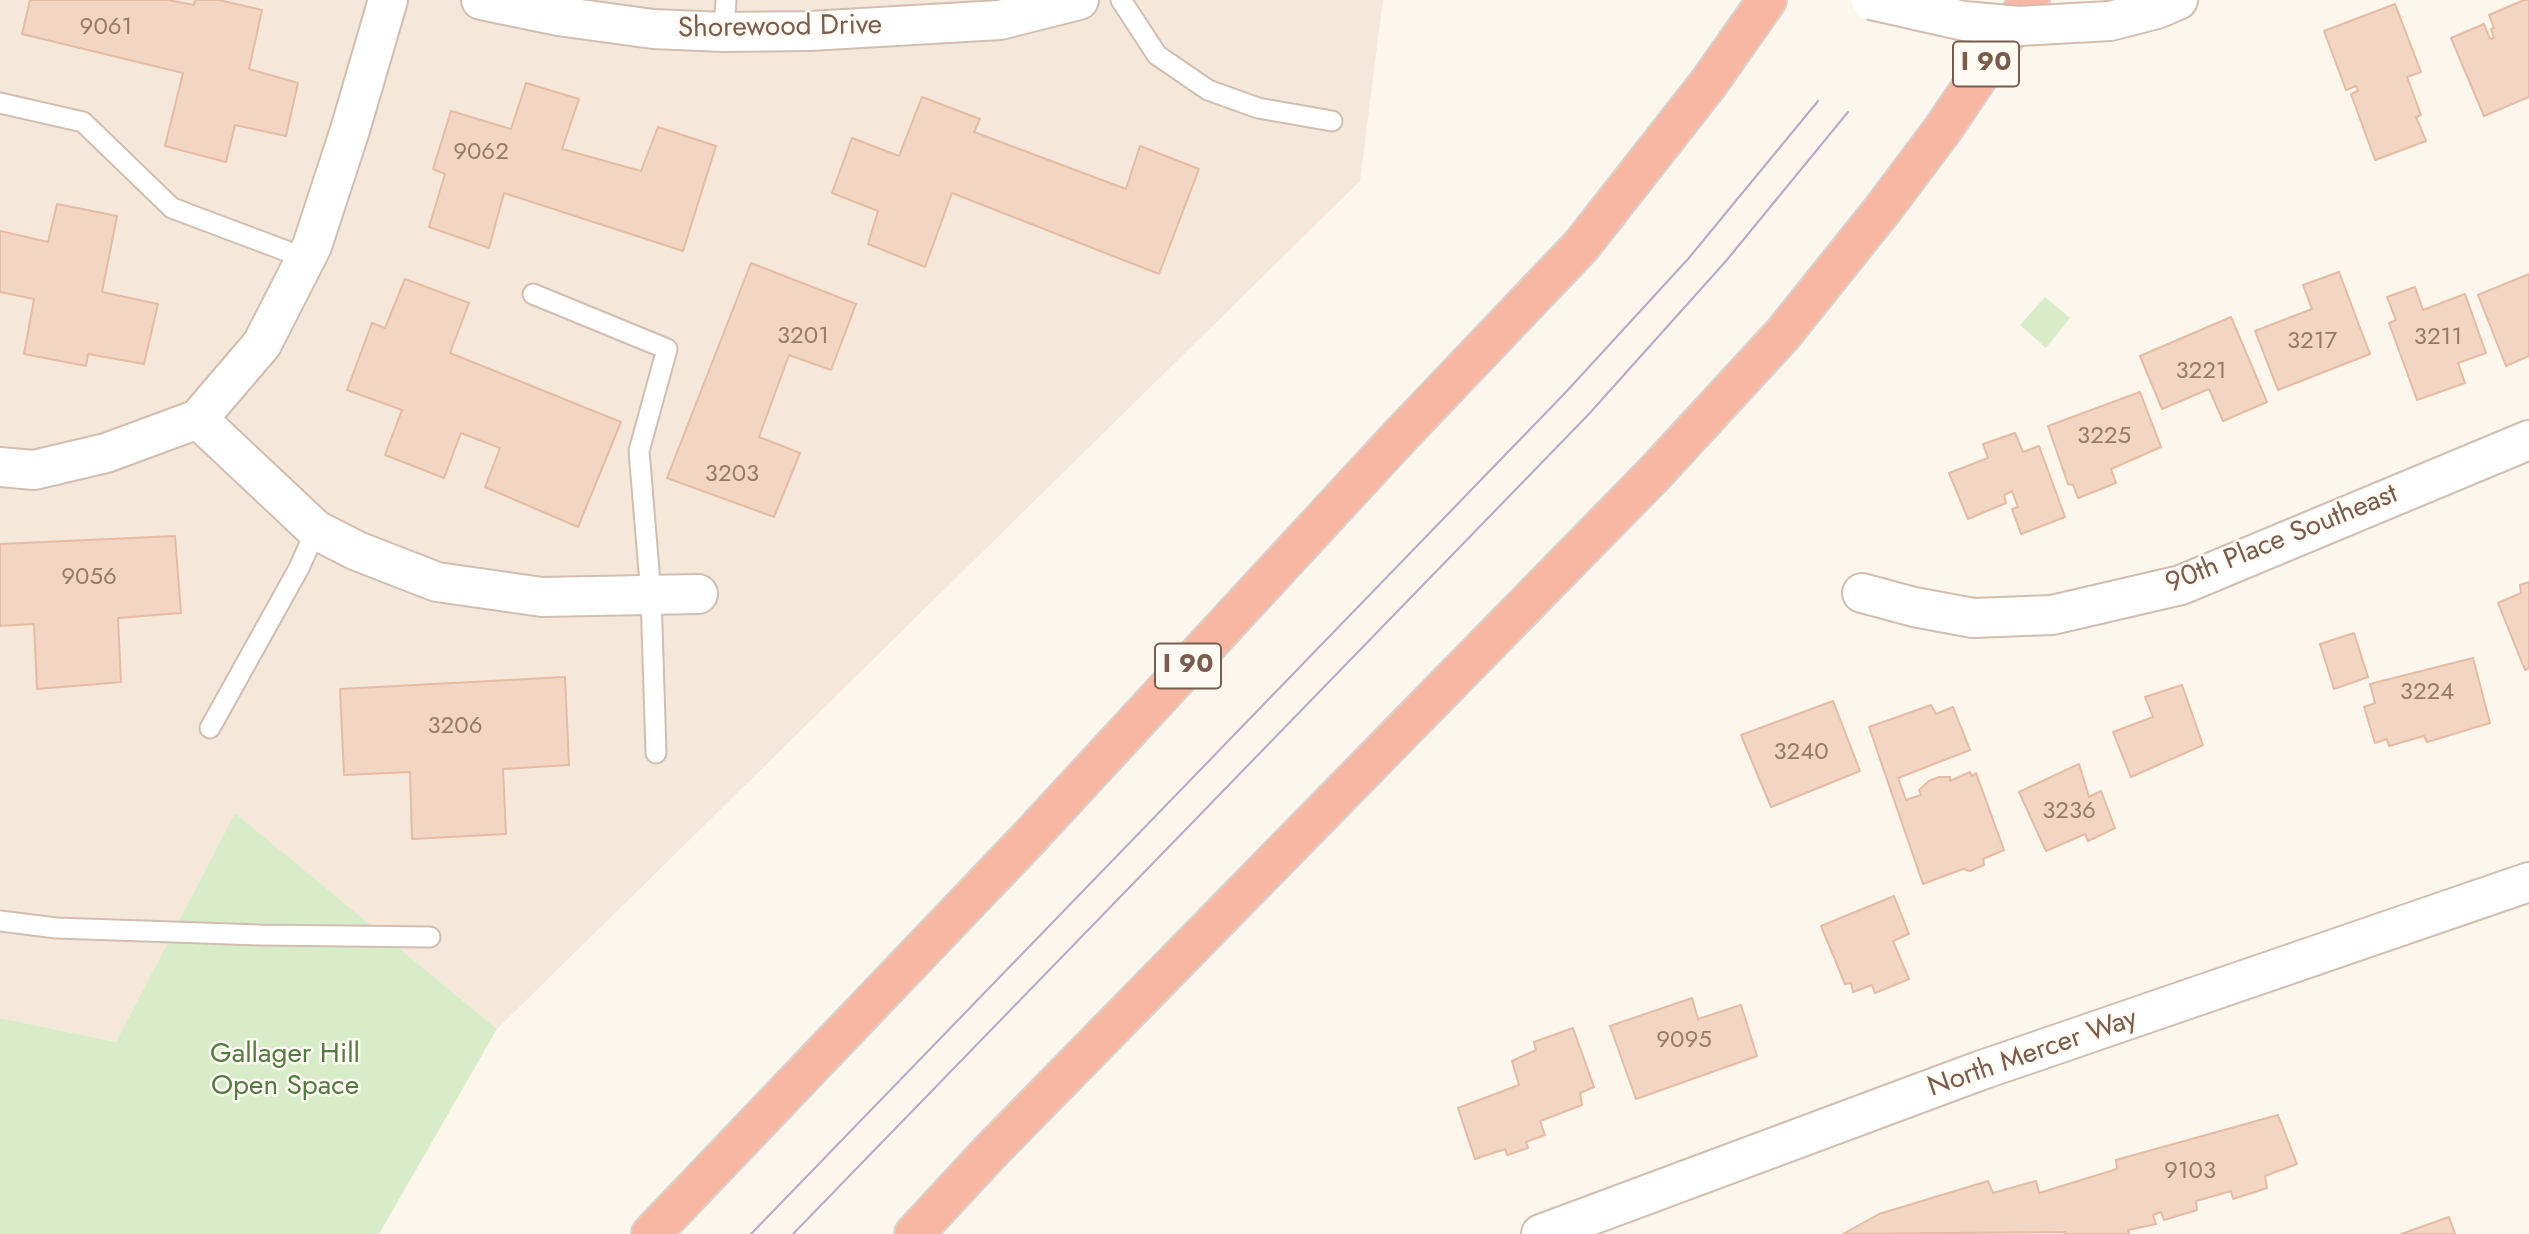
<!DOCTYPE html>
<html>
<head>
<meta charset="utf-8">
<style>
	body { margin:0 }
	canvas { display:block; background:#fdf6ec }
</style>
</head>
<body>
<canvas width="2529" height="1234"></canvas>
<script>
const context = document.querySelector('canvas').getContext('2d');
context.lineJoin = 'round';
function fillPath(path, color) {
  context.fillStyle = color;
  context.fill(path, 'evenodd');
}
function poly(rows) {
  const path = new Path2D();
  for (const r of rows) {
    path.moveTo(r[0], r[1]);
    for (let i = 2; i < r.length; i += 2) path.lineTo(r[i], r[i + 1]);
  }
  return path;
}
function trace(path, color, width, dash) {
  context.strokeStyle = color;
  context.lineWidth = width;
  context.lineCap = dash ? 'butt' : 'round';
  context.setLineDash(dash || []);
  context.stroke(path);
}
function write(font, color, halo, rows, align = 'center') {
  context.font = font + ' Jost,sans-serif';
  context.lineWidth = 5;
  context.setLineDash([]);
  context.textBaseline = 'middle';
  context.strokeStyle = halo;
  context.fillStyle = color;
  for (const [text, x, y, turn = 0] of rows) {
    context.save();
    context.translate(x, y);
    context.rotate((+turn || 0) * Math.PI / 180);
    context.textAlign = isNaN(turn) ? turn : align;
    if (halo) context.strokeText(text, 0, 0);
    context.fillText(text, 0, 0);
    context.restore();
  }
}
fillPath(poly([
	[0,0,1383,0,1360,181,497,1029,235,813,116,1042,0,1018]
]), '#f5e8da');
fillPath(poly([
	[2045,297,2070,318,2046,348,2020,325],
	[235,813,497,1029,379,1234,0,1234,0,1018,116,1042]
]), '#d8ecc9');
const building = poly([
	[30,0,168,0,194,5,195,0,219,0,262,10,249,69,298,83,286,136,235,125,226,162,165,146,183,73,22,34,30,0],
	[2524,0,2529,0,2529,97,2484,116,2451,38,2484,24,2490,39,2494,38,2491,29,2494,28,2489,15,2524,0],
	[2395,4,2421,72,2407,77,2421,115,2416,117,2426,141,2375,160,2351,94,2358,91,2356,86,2346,90,2324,31,2395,4],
	[526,83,579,99,562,149,641,171,658,127,716,146,683,251,504,193,489,248,429,227,445,174,433,169,451,111,511,129,526,83],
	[922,97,980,119,974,132,1126,189,1140,146,1199,169,1159,274,952,193,925,267,868,244,878,211,832,193,852,138,899,156,922,97],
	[57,204,117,216,102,292,158,304,144,364,88,354,86,366,24,354,34,299,0,292,0,231,48,242,57,204],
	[751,263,856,304,831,370,789,355,759,437,800,453,774,517,667,478,751,263],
	[2339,272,2370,354,2278,390,2255,331,2312,309,2303,285,2339,272],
	[2529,274,2529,356,2506,366,2478,295,2529,274],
	[405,279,469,303,450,353,621,422,578,527,485,487,500,448,461,433,444,478,385,455,402,410,347,390,372,323,385,328,405,279],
	[2415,287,2423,310,2465,294,2486,353,2458,363,2465,383,2417,400,2389,323,2396,320,2387,297,2415,287],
	[2231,317,2267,402,2223,421,2209,389,2162,409,2140,356,2231,317],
	[2140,392,2161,447,2111,469,2116,483,2078,498,2073,485,2068,484,2048,426,2140,392],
	[2015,433,2023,452,2039,446,2065,517,2021,534,2012,509,2018,507,2012,491,2004,495,2006,503,1968,519,1949,473,1988,458,1983,444,2015,433],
	[175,536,181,613,118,618,121,682,37,689,34,624,0,626,0,544,175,536],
	[2529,582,2529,668,2525,670,2498,603,2521,593,2520,585,2529,582],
	[2354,633,2368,677,2334,689,2320,644,2354,633],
	[2473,658,2490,723,2427,742,2424,736,2389,746,2387,739,2375,743,2364,707,2375,703,2370,684,2473,658],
	[565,677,569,765,503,769,506,834,412,839,410,772,344,775,340,689,565,677],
	[2182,685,2203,745,2131,777,2113,732,2153,717,2145,697,2182,685],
	[1833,701,1860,771,1771,807,1741,735,1833,701],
	[1931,705,1936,714,1953,707,1970,750,1898,778,1906,800,1921,795,1919,790,1929,781,1939,777,1950,777,1950,781,1970,772,1972,776,1976,773,2004,850,1983,859,1984,865,1970,871,1963,869,1923,884,1869,727,1931,705],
	[2079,764,2089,797,2101,791,2115,828,2088,841,2085,834,2046,851,2019,792,2079,764],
	[1894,896,1909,934,1893,941,1909,979,1875,993,1872,985,1853,992,1851,983,1845,984,1821,926,1894,896],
	[1692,998,1698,1019,1741,1005,1757,1056,1636,1099,1610,1026,1692,998],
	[1573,1028,1594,1087,1580,1093,1582,1105,1540,1121,1545,1135,1526,1142,1528,1148,1507,1155,1505,1149,1475,1159,1458,1108,1519,1085,1512,1061,1536,1050,1534,1042,1573,1028],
	[2278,1115,2297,1164,2265,1176,2267,1188,2233,1199,2231,1191,2196,1201,2197,1210,2164,1220,2161,1212,2153,1215,2156,1224,2128,1230,2129,1234,2065,1234,2065,1232,1843,1234,1879,1214,1988,1181,1993,1193,2036,1181,2039,1193,2117,1169,2116,1160,2278,1115],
	[2449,1217,2455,1234,2401,1234,2449,1217]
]);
fillPath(building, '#f3d5c3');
trace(building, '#e6bba3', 2);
const service = poly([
	[1121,0,1157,55,1208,90,1258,108,1332,121],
	[724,32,726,0],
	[0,103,83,122,172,208,305,258],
	[533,294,667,349,639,451,651,595,656,753],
	[210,728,299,568,316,530],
	[0,921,56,928,260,935,430,937]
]);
const minor = poly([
	[481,0,558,16,653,29,724,32,810,31,1000,20,1079,0],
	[2110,21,2157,9,2178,0],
	[198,419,316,530,357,551,437,582,542,597,698,594],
	[0,467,34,470,106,453,198,419,262,344,312,246,350,130,388,0],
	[1862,593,1914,607,1973,618,2052,615,2181,585,2529,440]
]);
const tertiary = poly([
	[1541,1234,1979,1071,2529,882]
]);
const motorway = poly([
	[651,1234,1029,838,1402,434,1581,246,1708,84,1767,0],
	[914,1234,989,1153,1655,473,1783,334,1883,209,1943,129,2030,0]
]);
trace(service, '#d1beb0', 23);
trace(minor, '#d1beb0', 42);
trace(tertiary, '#d1beb0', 42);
trace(motorway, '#dad1cd', 42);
trace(service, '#fff', 19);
trace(minor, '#fff', 38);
trace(tertiary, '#fff', 38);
trace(motorway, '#f7b7a3', 38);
trace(poly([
	[751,1234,1566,392,1688,259,1818,101],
	[793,1234,1588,415,1726,261,1848,112]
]), '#b9a8c9', 2);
const minorBridge = poly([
	[1871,0,1964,21,2019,26,2110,21]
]);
trace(minorBridge, '#d1beb0', 42, []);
trace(minorBridge, '#fff', 38);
write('24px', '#987a6a', null, [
	["9061",106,28],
	["9062",481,153],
	["3201",803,337],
	["3211",2438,338],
	["3217",2312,342],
	["3221",2201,372],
	["3225",2104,437],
	["3203",732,475],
	["9056",89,578],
	["3224",2427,693],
	["3206",455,727],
	["3240",1801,753],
	["3236",2069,812],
	["9095",1684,1041],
	["9103",2190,1172]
]);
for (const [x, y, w] of [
	[1986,64,66],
	[1188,666,66]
]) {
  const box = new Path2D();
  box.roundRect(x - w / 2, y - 22.5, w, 45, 5);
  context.fillStyle = '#fffaf3';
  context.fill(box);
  trace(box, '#7a5c4d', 2);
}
write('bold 26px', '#7a5c4d', null, [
	["I 90",1986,64],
	["I 90",1188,666]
]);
write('28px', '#7a5c4d', '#fffaf3', [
	["Shorewood Drive",780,28,-1],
	["90th Place Southeast",2282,540,-22],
	["North Mercer Way",2033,1054,-19]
]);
write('28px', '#537a41', '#fffaf3', [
	["Gallager Hill",285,1055],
	["Open Space",285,1087]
]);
</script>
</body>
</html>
